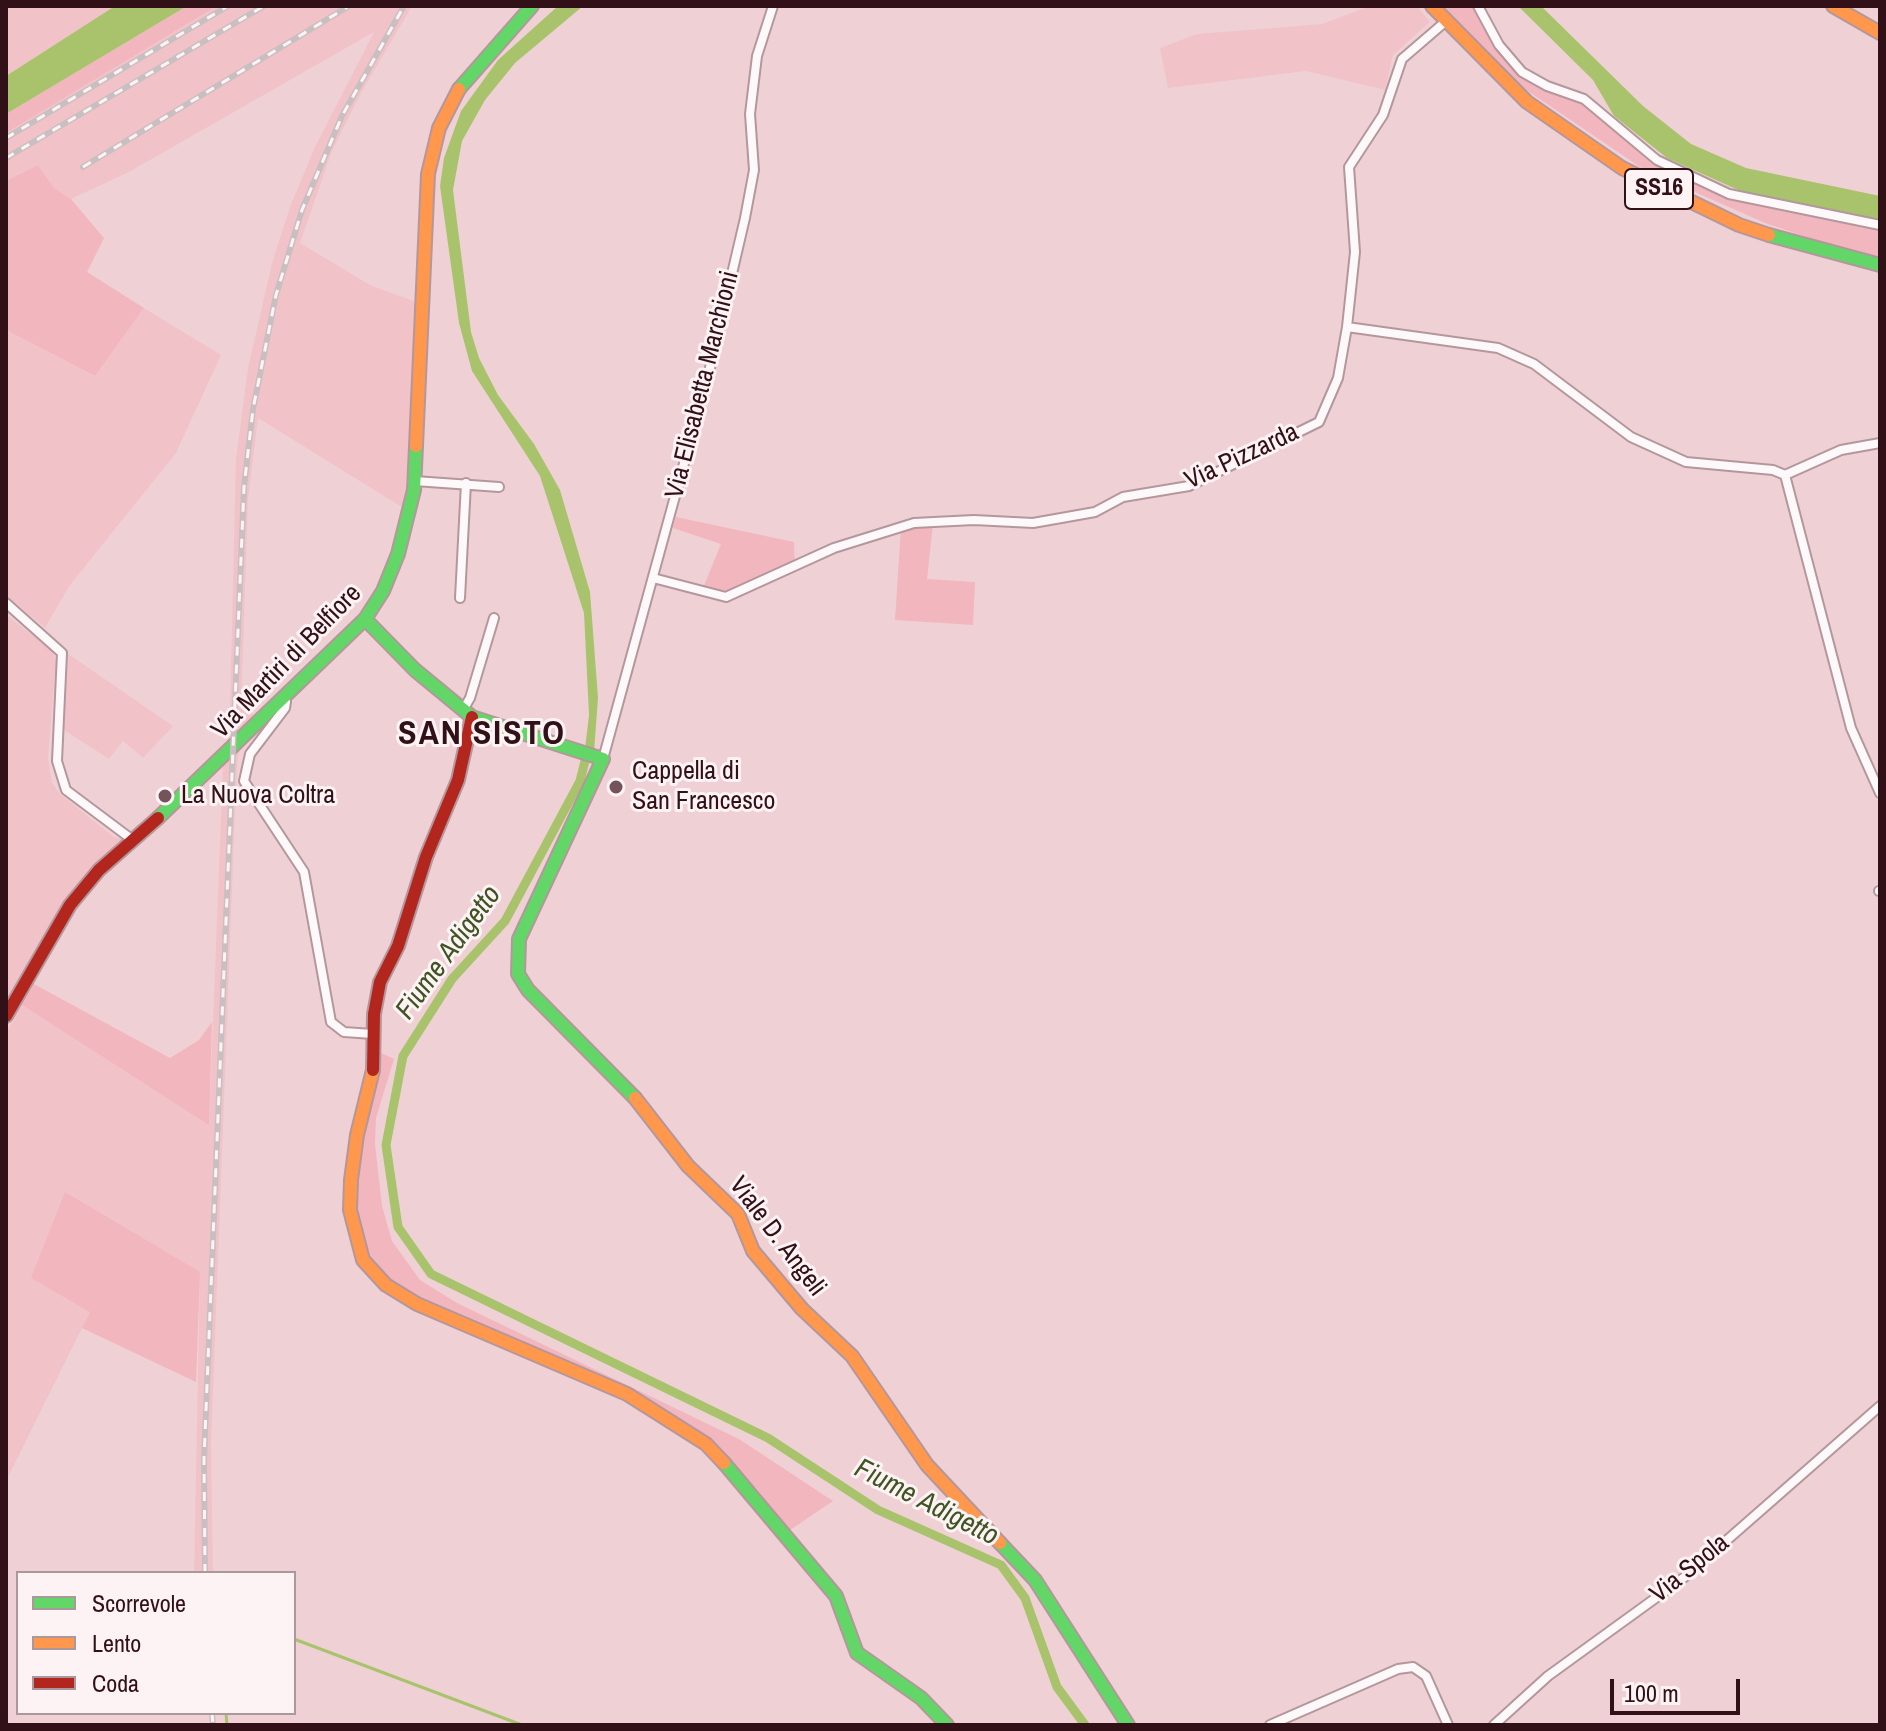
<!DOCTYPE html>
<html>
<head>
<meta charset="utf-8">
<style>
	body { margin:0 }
	#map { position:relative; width:1886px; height:1731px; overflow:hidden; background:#efd1d5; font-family:"Archivo Narrow",sans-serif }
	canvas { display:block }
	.frame { position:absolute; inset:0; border:8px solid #311017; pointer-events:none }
	.legend { position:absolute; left:16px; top:1571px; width:280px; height:144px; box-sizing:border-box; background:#fdf3f4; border:2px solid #ab989c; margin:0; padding:10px 14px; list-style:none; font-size:24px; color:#311017 }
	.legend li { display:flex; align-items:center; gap:16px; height:40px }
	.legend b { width:40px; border:2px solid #ab989c }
	.scale { position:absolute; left:1610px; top:1679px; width:130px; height:36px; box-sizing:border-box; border:4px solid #311017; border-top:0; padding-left:10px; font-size:24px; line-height:28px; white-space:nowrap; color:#311017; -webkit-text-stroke:6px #fdf3f4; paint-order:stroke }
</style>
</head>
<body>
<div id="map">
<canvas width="1886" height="1731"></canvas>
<div class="frame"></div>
<ul class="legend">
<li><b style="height:10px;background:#63d668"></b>Scorrevole</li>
<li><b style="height:10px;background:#ff974d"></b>Lento</li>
<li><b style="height:10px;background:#b3261e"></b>Coda</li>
</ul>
<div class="scale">100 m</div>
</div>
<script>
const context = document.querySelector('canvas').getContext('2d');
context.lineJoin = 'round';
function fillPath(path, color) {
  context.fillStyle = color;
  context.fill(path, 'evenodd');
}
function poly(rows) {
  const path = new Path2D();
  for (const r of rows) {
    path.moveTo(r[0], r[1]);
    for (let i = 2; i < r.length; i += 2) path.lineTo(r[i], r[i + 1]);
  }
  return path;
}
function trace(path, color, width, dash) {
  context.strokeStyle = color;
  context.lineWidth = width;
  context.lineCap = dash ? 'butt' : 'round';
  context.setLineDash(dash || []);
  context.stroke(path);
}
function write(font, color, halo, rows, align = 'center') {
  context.font = font + ' "Archivo Narrow",sans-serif';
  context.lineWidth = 6;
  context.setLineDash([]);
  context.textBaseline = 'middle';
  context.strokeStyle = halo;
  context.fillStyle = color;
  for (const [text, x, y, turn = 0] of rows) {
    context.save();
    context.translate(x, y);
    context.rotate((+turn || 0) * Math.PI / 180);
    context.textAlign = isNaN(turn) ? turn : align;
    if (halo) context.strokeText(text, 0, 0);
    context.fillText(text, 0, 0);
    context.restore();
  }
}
fillPath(poly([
	[6,6,115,6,6,76],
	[217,6,412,6,361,93,332,151,300,243,370,285,416,302,405,509,258,418,248,500,241,708,253,710,251,726,238,756,236,785,211,1444,213,1573,194,1573,200,1272,90,1312,6,1481,6,1033,22,1005,209,1124,223,766,229,748,236,459,248,368,272,263,291,204,315,147,374,32,129,172,71,199,54,188,38,165,6,181,6,133],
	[1370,6,1417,6,1430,22,1393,55,1385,90,1306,71,1168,88,1160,48,1197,34,1322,24],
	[144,308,221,355,176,453,70,585,45,628,6,595,6,330,95,376],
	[6,615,51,649,56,660,48,758,52,783,60,794,114,837,125,839,86,876,55,919,6,1006],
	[67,653,173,726,143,758,123,741,109,759,64,730]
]), '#f1c3c9');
fillPath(poly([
	[187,6,217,6,6,133,6,114],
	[1443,6,1475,6,1496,47,1519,72,1583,101,1654,162,1684,178,1768,207,1880,229,1880,257,1845,250,1765,223,1643,169,1522,87],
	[38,165,54,188,71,199,104,238,87,272,144,308,95,376,6,330,6,181],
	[676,517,794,542,795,568,746,590,740,585,725,593,703,588,721,544,673,528],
	[933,524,927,579,975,582,973,625,895,620,901,528],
	[34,984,170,1058,199,1040,212,1022,209,1125,22,1005],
	[377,1051,394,1059,376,1118,375,1144,382,1206,392,1241,420,1280,457,1303,739,1439,833,1501,790,1530,756,1488,668,1420,392,1286,367,1261,357,1242,355,1178,374,1094],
	[65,1192,200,1272,196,1382,82,1328,90,1312,31,1278]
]), '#f2b6bf');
fillPath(poly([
	[115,6,187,6,6,114,6,76],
	[558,6,583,6,515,63,485,100,462,141,453,190,471,332,479,358,498,395,534,444,560,490,590,592,598,698,594,752,585,749,589,715,584,613,540,476,472,371,459,323,440,186,444,158,461,111,498,60],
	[1518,6,1541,6,1643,106,1691,144,1746,168,1880,196,1880,221,1747,194,1667,158,1614,116,1593,80]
]), '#a8c36c');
trace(poly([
	[294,1639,522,1725],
	[226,1713,227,1725]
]), '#a8c36c', 3);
trace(poly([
	[588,749,580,781,505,921,452,979,403,1056,386,1145,398,1227,431,1274,768,1438,878,1510,1001,1565,1025,1598,1057,1687,1085,1725]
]), '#a8c36c', 9);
const street = poly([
	[1478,6,1499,45,1522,72,1547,86,1584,99,1657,160,1729,194,1880,225],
	[1347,327,1498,348,1534,364,1631,437,1686,462,1773,470,1785,475,1841,450,1880,443],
	[1785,475,1851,728,1880,793],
	[415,481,499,487],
	[653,578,726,597,834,548,914,523,974,520,1033,523,1095,512,1123,497,1189,486,1319,422,1338,378,1347,327,1355,252,1349,167,1383,115,1402,59,1445,22],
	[460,598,466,483],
	[6,603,62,653,57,761,66,790,134,841],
	[286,702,285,708,250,754,244,781,304,872,331,1022,344,1032,373,1034],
	[463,710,470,698,494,618],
	[603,759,709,372,745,218,754,170,750,114,757,56,773,6],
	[1879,891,1880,891],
	[1270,1725,1398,1669,1413,1667,1426,1676,1448,1725],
	[1494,1725,1548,1676,1686,1576,1880,1406]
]);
const fast = poly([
	[459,89,532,6],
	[1769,235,1880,265],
	[365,619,415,670,472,717,603,759,519,939,518,974,528,990,635,1098],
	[158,818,365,619,383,591,398,554,414,490,416,446],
	[724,1463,836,1596,857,1653,921,1698,947,1725],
	[1000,1543,1035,1580,1128,1725]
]);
const slow = poly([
	[1432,6,1527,102,1622,168,1739,225,1769,235],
	[1833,6,1880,33],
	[416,446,428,174,439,128,459,89],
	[373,1070,357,1135,351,1180,350,1210,363,1260,386,1285,417,1304,627,1394,706,1444,724,1463],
	[635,1098,688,1166,738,1214,753,1251,802,1309,852,1356,927,1465,1000,1543]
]);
const jam = poly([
	[6,1016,70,905,99,870,158,818],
	[373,1070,374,1014,380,982,398,946,426,857,458,780,472,717]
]);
trace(street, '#b4979c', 12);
trace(fast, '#b4979c', 16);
trace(slow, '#b4979c', 16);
trace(jam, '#b4979c', 16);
trace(street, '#fdf8f9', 8);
trace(fast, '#63d668', 12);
trace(slow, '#ff974d', 12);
trace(jam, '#b3261e', 12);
const rail = poly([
	[6,138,228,6],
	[6,158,264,6],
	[83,167,349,6],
	[205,1573,204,1459,233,750,244,487,253,409,276,295,302,210,342,116,404,6],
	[212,1713,213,1725]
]);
trace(rail, '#c9bfc1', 6);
trace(rail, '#fdf3f4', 3, [9]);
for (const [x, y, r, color] of [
	[616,787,8,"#74545a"],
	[165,796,8,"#74545a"]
]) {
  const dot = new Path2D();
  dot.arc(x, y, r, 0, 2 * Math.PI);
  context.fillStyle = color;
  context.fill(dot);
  trace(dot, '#fdf3f4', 3);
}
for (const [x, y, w] of [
	[1659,189,68]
]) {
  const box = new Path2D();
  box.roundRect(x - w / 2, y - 20, w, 40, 6);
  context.fillStyle = '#fdf3f4';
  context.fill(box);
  trace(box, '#311017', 2);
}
write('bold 24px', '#311017', null, [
	["SS16",1659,189]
]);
write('26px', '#311017', '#fdf3f4', [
	["Via Elisabetta Marchioni",703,385,-76],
	["Via Pizzarda",1242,457,-25],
	["Via Martiri di Belfiore",287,662,-46],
	["Viale D. Angeli",777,1237,53],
	["Via Spola",1690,1569,-39]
]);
write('26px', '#311017', '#fdf3f4', [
	["Cappella di",632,772],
	["San Francesco",632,802],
	["La Nuova Coltra",181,796]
], 'left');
write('italic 28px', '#3e5423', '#fdf3f4', [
	["Fiume Adigetto",449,953,-54],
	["Fiume Adigetto",926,1503,27]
]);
context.letterSpacing = '2px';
write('bold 34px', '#311017', '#fdf3f4', [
	["SAN SISTO",482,735]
]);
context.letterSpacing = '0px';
</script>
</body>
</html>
